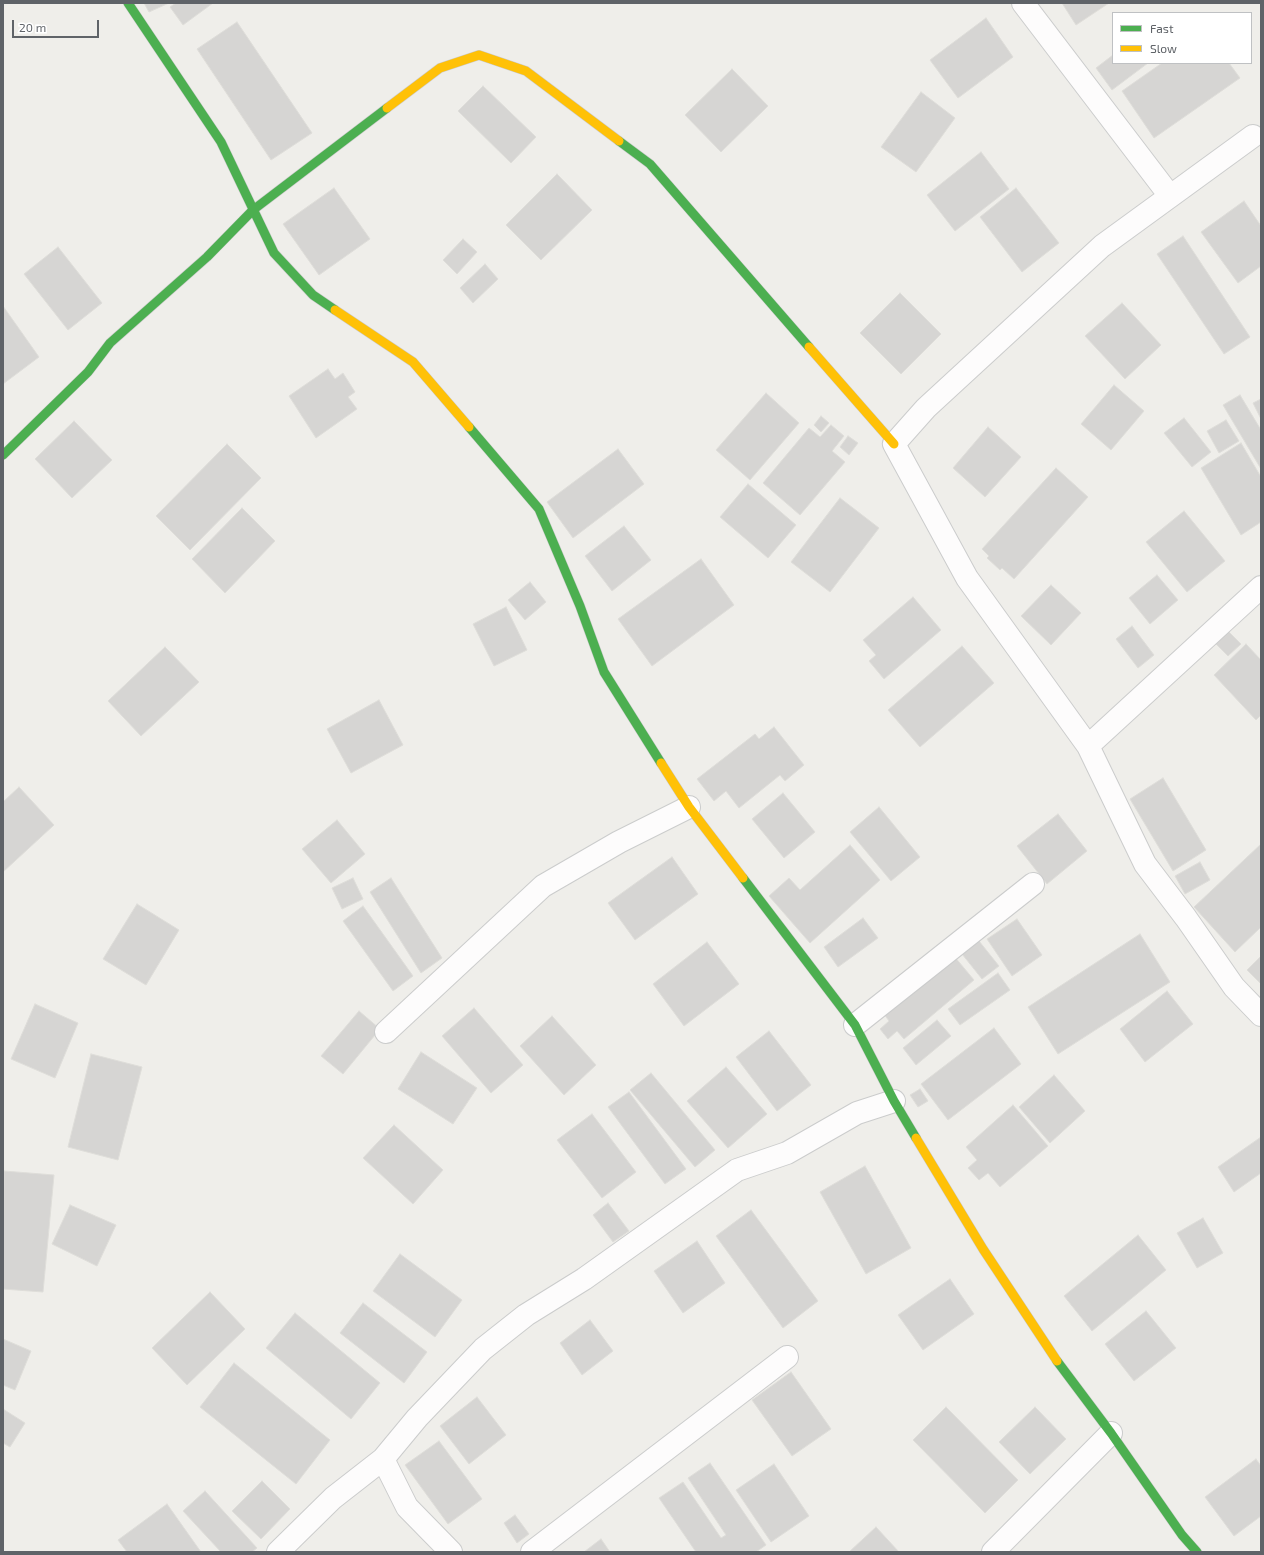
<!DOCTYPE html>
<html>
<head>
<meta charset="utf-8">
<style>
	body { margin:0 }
	#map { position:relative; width:1264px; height:1555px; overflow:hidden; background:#efeeea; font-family:"Exo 2",sans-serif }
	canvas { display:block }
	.frame { position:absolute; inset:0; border:4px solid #5f6368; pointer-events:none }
	.legend { position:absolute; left:1112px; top:12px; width:140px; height:52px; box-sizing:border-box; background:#fff; border:1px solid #bfc1c3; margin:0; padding:5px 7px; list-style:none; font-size:12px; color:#5f6368 }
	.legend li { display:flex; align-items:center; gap:8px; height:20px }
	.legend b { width:20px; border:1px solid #bfc1c3 }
	.scale { position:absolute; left:12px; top:20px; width:87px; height:18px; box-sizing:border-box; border:2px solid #5f6368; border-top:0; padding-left:5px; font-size:12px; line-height:14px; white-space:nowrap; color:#5f6368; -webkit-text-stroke:3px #fff; paint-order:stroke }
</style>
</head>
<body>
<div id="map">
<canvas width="1264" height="1555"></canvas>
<div class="frame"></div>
<ul class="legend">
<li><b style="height:5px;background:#4caf50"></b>Fast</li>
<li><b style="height:5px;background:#ffc107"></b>Slow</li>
</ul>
<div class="scale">20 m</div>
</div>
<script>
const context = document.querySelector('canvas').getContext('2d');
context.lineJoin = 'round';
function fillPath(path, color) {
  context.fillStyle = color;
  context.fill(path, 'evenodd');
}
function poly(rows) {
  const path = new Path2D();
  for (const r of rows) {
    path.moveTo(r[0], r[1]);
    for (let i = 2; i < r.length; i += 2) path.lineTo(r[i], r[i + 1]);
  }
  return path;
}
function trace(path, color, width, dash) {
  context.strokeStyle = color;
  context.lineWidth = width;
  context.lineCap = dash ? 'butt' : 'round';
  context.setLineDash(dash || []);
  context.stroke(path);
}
const building = poly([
	[144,3,169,3,149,12,144,3],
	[176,3,213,3,183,25,170,7,176,3],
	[1062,3,1109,3,1076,25,1062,3],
	[986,18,1013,57,958,98,930,60,986,18],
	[237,22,312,133,271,160,197,49,237,22],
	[1113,55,1113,63,1148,63,1112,90,1096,68,1113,55],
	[1162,63,1229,63,1240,78,1154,138,1122,91,1162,63],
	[732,69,768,106,721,152,685,115,732,69],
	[483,86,536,137,511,163,458,111,483,86],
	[921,92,955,118,916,172,881,147,921,92],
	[981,152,1009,189,955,231,927,195,981,152],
	[557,174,592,210,541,260,506,225,557,174],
	[334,188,370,239,319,275,283,224,334,188],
	[1016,188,1059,243,1022,272,980,217,1016,188],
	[1244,201,1261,226,1261,266,1238,283,1201,232,1244,201],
	[1183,236,1250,337,1224,354,1157,254,1183,236],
	[463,239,477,252,457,274,443,260,463,239],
	[58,247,102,303,68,330,24,274,58,247],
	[485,264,498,279,473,303,460,288,485,264],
	[900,293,941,334,901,374,860,333,900,293],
	[1122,303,1161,345,1125,379,1085,336,1122,303],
	[3,306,39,357,3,384,3,306],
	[328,369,335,379,343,373,355,392,348,397,357,409,316,438,289,396,328,369],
	[1114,385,1144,411,1111,450,1081,424,1114,385],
	[766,393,799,423,750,480,716,450,766,393],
	[1240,395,1261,430,1261,469,1223,405,1240,395],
	[1261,399,1261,419,1253,403,1261,399],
	[821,416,829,423,821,432,814,425,821,416],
	[1184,418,1211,452,1192,467,1164,433,1184,418],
	[1226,420,1239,441,1219,453,1207,431,1226,420],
	[74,421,112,460,72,498,35,459,74,421],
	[831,425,844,436,832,451,845,462,800,515,763,483,809,428,820,437,831,425],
	[988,427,1021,457,985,497,953,468,988,427],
	[848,436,858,443,849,455,840,447,848,436],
	[1241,443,1261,477,1261,522,1241,535,1201,468,1241,443],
	[227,444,261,478,190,550,156,516,227,444],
	[618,449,644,484,573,538,547,502,618,449],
	[1056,468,1088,497,1014,579,1002,568,1000,570,987,558,989,556,982,549,1056,468],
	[748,484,796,525,768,558,720,517,748,484],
	[840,498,879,528,830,592,791,562,840,498],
	[242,508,275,541,225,593,192,559,242,508],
	[1184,511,1225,561,1187,592,1146,542,1184,511],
	[624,526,651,560,612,591,585,556,624,526],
	[701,559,734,605,652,666,618,619,701,559],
	[1157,575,1178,600,1150,624,1129,598,1157,575],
	[530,582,546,602,525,620,508,600,530,582],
	[1051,585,1081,613,1051,645,1021,616,1051,585],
	[913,597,941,630,884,679,869,661,876,655,863,640,913,597],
	[506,607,527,650,494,666,473,624,506,607],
	[1132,626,1154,655,1138,668,1116,639,1132,626],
	[1227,630,1241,644,1228,656,1214,642,1227,630],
	[1246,644,1261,660,1261,715,1256,720,1214,675,1246,644],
	[962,646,994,683,920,747,888,710,962,646],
	[165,647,199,682,141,736,108,701,165,647],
	[379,700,403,745,351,773,327,729,379,700],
	[774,727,804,765,785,781,780,775,739,808,726,791,714,801,697,779,755,734,759,739,774,727],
	[1163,778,1206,850,1173,871,1130,799,1163,778],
	[19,787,54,825,3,872,3,802,19,787],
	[783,793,815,832,784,858,752,819,783,793],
	[879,807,920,857,891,881,850,832,879,807],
	[1058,814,1087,851,1047,884,1017,846,1058,814],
	[337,820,365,854,331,883,302,849,337,820],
	[1261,844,1261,927,1235,952,1194,907,1261,844],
	[850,845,880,880,810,943,769,896,789,878,800,890,850,845],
	[672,857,698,894,635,940,608,903,672,857],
	[1200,862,1210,880,1185,894,1175,876,1200,862],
	[353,878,363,899,342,909,332,888,353,878],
	[391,878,442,958,421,973,370,892,391,878],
	[137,904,179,930,146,985,103,959,137,904],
	[363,906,413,976,393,991,343,921,363,906],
	[863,918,878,938,838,967,824,947,863,918],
	[1017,919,1042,955,1012,976,987,939,1017,919],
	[1140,934,1170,982,1058,1054,1028,1007,1140,934],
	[975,936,999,966,982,979,958,949,975,936],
	[707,942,739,984,684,1026,653,984,707,942],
	[954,956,974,980,904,1039,897,1031,888,1039,880,1029,889,1021,884,1014,954,956],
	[1261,956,1261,984,1247,970,1261,956],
	[998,973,1010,990,960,1025,948,1009,998,973],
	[1167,991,1193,1024,1145,1062,1120,1029,1167,991],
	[35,1004,78,1023,55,1078,11,1059,35,1004],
	[474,1008,523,1065,491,1093,442,1036,474,1008],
	[359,1011,380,1029,343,1074,321,1056,359,1011],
	[552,1016,596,1065,564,1095,520,1046,552,1016],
	[937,1020,951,1036,916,1065,903,1048,937,1020],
	[994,1028,1021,1064,948,1120,921,1084,994,1028],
	[769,1031,811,1085,777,1111,736,1057,769,1031],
	[421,1052,477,1088,453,1124,398,1089,421,1052],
	[91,1054,142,1067,118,1160,68,1147,91,1054],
	[726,1067,767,1114,728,1148,687,1101,726,1067],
	[651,1073,715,1150,695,1167,630,1090,651,1073],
	[1054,1075,1085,1111,1050,1143,1019,1107,1054,1075],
	[920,1089,928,1101,918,1107,910,1095,920,1089],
	[629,1092,686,1169,665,1184,608,1107,629,1092],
	[1013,1105,1048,1146,1000,1187,988,1173,979,1180,968,1168,977,1160,966,1147,1013,1105],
	[592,1114,636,1172,602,1198,557,1140,592,1114],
	[394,1125,443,1170,413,1204,363,1158,394,1125],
	[1261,1137,1261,1173,1234,1192,1218,1167,1261,1137],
	[865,1166,911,1248,866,1274,820,1192,865,1166],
	[4,1171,54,1175,43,1292,3,1289,4,1171],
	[608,1203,629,1231,613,1242,593,1215,608,1203],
	[70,1205,116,1225,97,1266,52,1244,70,1205],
	[751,1210,818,1301,783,1328,716,1236,751,1210],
	[1203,1218,1223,1253,1197,1268,1177,1233,1203,1218],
	[1138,1235,1166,1270,1092,1331,1064,1296,1138,1235],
	[697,1241,725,1283,683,1313,654,1271,697,1241],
	[400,1254,462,1300,435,1337,373,1291,400,1254],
	[950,1279,974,1314,923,1350,898,1315,950,1279],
	[210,1292,245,1329,187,1385,152,1348,210,1292],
	[363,1303,427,1352,404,1383,340,1333,363,1303],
	[1146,1311,1176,1348,1134,1381,1105,1344,1146,1311],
	[295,1313,380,1383,351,1419,266,1348,295,1313],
	[590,1320,613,1351,582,1375,560,1343,590,1320],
	[3,1339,31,1351,15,1390,3,1385,3,1339],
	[234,1363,330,1440,296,1484,200,1407,234,1363],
	[791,1372,831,1429,792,1456,752,1400,791,1372],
	[477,1397,506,1435,469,1464,440,1426,477,1397],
	[946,1407,1018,1480,985,1513,913,1440,946,1407],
	[1035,1407,1066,1439,1030,1474,999,1442,1035,1407],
	[3,1409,25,1423,10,1447,3,1443,3,1409],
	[439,1441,482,1499,448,1524,405,1465,439,1441],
	[1256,1459,1261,1466,1261,1516,1234,1536,1205,1497,1256,1459],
	[710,1463,766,1545,756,1552,696,1552,659,1498,683,1482,721,1538,726,1535,688,1478,710,1463],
	[774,1464,809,1516,771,1542,736,1490,774,1464],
	[262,1481,290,1509,261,1539,232,1511,262,1481],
	[205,1491,257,1548,252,1552,221,1552,183,1511,205,1491],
	[167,1504,201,1552,127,1552,118,1540,167,1504],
	[515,1515,529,1534,517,1543,504,1523,515,1515],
	[876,1527,899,1552,849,1552,876,1527],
	[601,1539,610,1552,584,1552,601,1539]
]);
fillPath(building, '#d6d5d3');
trace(building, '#deddd9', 1);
const street = poly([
	[1023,3,1170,196],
	[1253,136,1102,246,926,408,894,444,967,578,1088,746,1145,864,1186,918,1234,987,1261,1015],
	[1088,746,1261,587],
	[855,1025,1033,884],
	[386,1032,543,886,619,842,689,807],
	[383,1459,407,1507,451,1552],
	[278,1552,333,1498,383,1459,417,1418,483,1349,526,1315,584,1279,737,1170,787,1153,857,1113,894,1101],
	[532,1552,787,1357],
	[993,1552,1111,1433]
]);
const fast = poly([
	[128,3,221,142,274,253,313,295,335,310],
	[619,141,650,164,809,347],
	[469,427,539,509,580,606,604,672,661,763],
	[3,455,88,372,110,343,207,257,253,210,387,108],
	[743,878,855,1025,894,1101,916,1138],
	[1057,1361,1111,1433,1182,1535,1197,1552]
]);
const slow = poly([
	[387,108,440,68,479,55,526,71,619,141],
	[335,310,413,362,469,427],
	[809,347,894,444],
	[661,763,689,807,743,878],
	[916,1138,983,1249,1057,1361]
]);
trace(street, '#cbcccc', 24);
trace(fast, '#cacacb', 10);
trace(slow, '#cacacb', 10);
trace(street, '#fdfcfc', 22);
trace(fast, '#4caf50', 9);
trace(slow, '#ffc107', 9);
</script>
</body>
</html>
